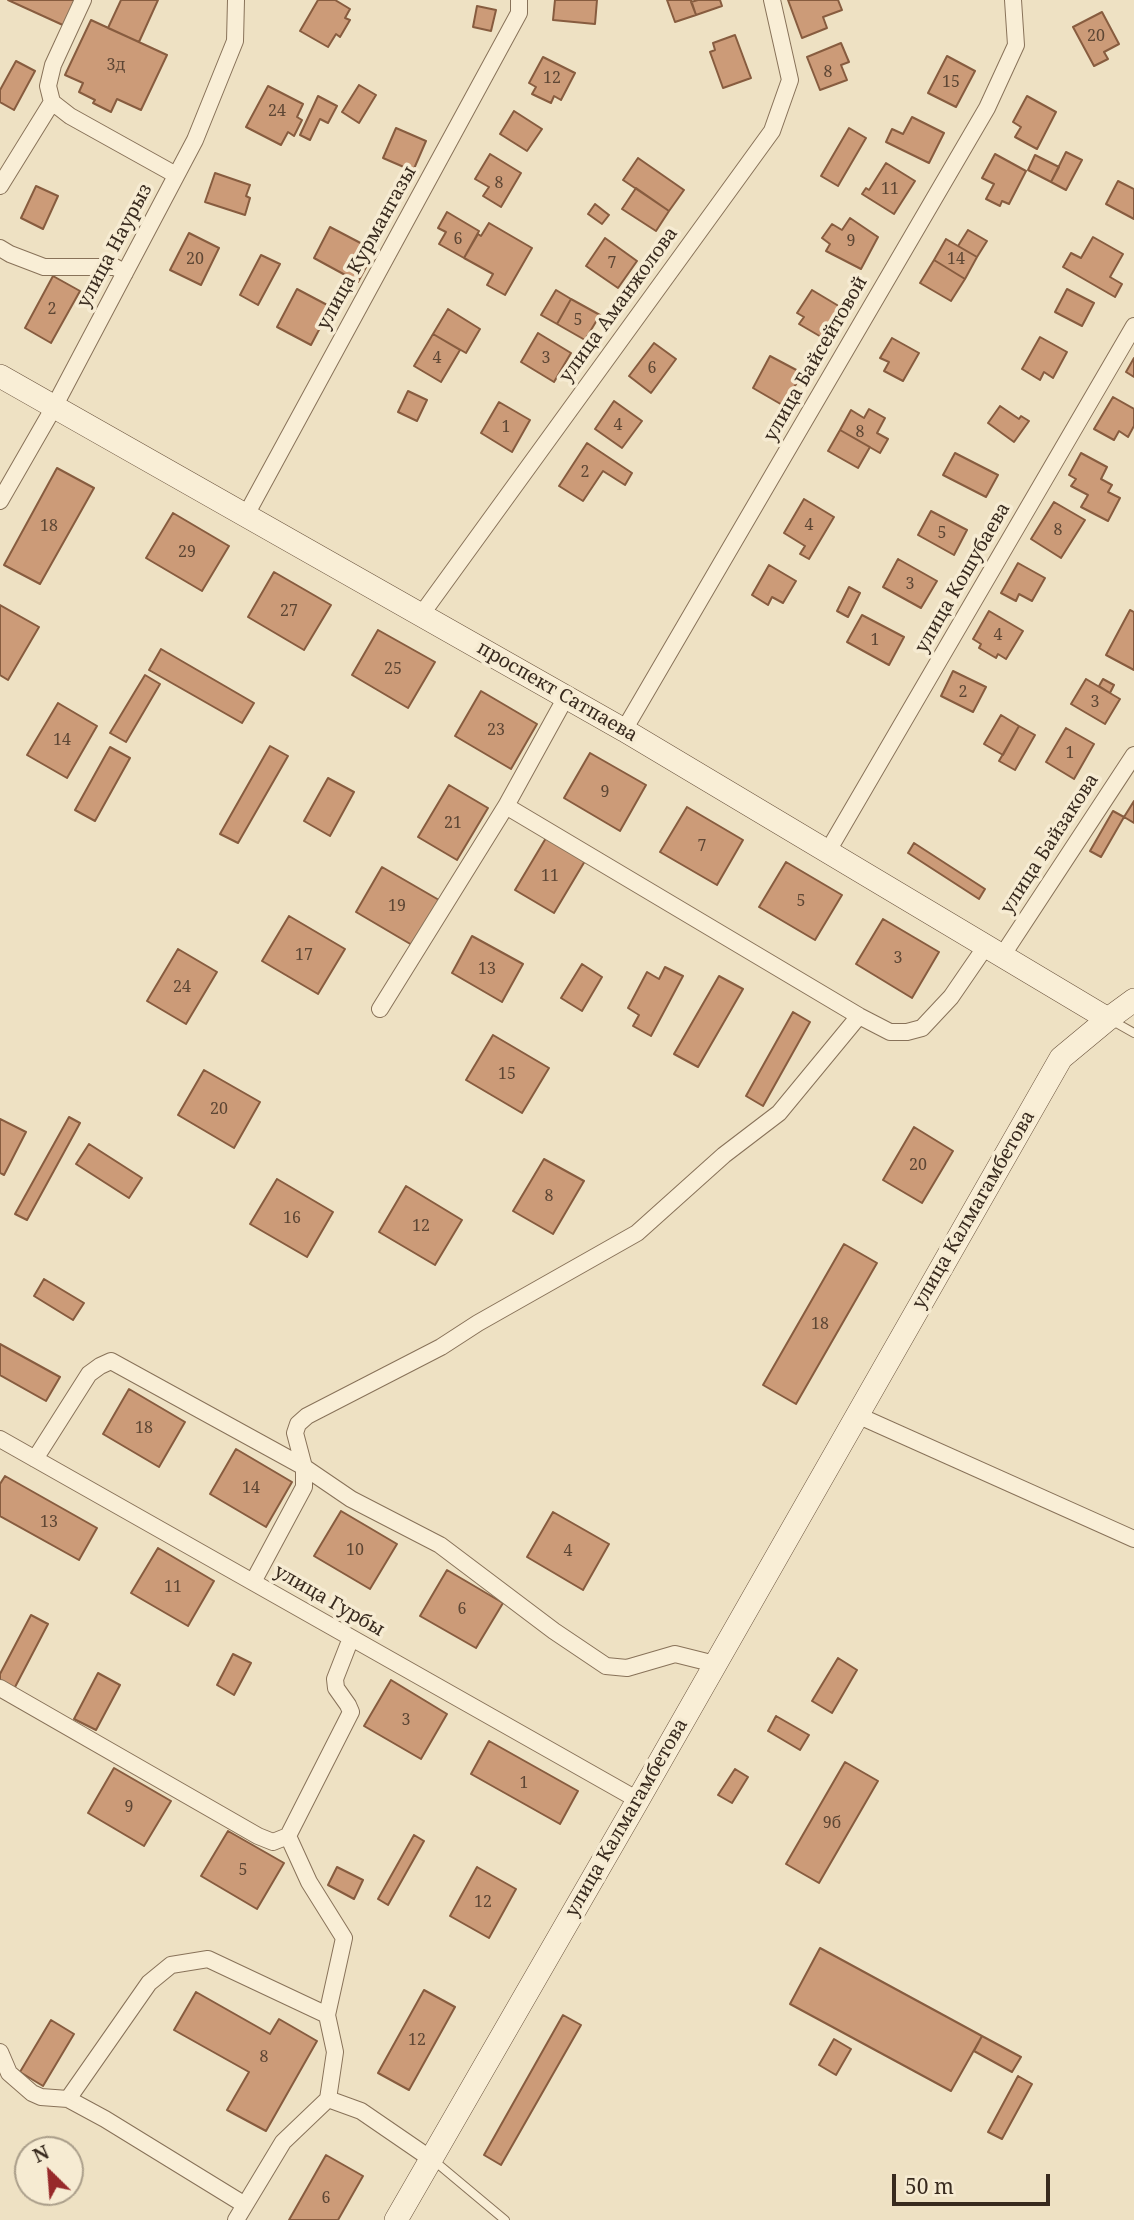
<!DOCTYPE html>
<html>
<head>
<meta charset="utf-8">
<style>
	body { margin:0 }
	#map { position:relative; width:1134px; height:2220px; overflow:hidden; background:#eee1c3; font-family:"Noto Serif",serif }
	canvas { display:block }
	.north { position:absolute; left:14px; top:2136px; width:70px; height:70px; box-sizing:border-box; background:#f6ebd2; border:2px solid #aa9e8a; border-radius:50%; rotate:335deg; font-size:19px; font-weight:700; line-height:28px; text-align:center; color:#382a1e }
	.north::after { content:''; display:block; margin:auto; width:24px; height:32px; background:#97292a; clip-path:polygon(50% 0,100% 100%,50% 72%,0 100%) }
	.scale { position:absolute; left:892px; top:2174px; width:158px; height:32px; box-sizing:border-box; border:4px solid #382a1e; border-top:0; padding-left:9px; font-size:21px; line-height:24px; white-space:nowrap; color:#382a1e; -webkit-text-stroke:5px #f6ebd2; paint-order:stroke }
</style>
</head>
<body>
<div id="map">
<canvas width="1134" height="2220"></canvas>
<div class="north">N</div>
<div class="scale">50 m</div>
</div>
<script>
const context = document.querySelector('canvas').getContext('2d');
context.lineJoin = 'round';
function fillPath(path, color) {
  context.fillStyle = color;
  context.fill(path, 'evenodd');
}
function poly(rows) {
  const path = new Path2D();
  for (const r of rows) {
    path.moveTo(r[0], r[1]);
    for (let i = 2; i < r.length; i += 2) path.lineTo(r[i], r[i + 1]);
  }
  return path;
}
function trace(path, color, width, dash) {
  context.strokeStyle = color;
  context.lineWidth = width;
  context.lineCap = dash ? 'butt' : 'round';
  context.setLineDash(dash || []);
  context.stroke(path);
}
function write(font, color, halo, rows, align = 'center') {
  context.font = font + ' "Noto Serif",serif';
  context.lineWidth = 7;
  context.setLineDash([]);
  context.textBaseline = 'middle';
  context.strokeStyle = halo;
  context.fillStyle = color;
  for (const [text, x, y, turn = 0] of rows) {
    context.save();
    context.translate(x, y);
    context.rotate((+turn || 0) * Math.PI / 180);
    context.textAlign = isNaN(turn) ? turn : align;
    if (halo) context.strokeText(text, 0, 0);
    context.fillText(text, 0, 0);
    context.restore();
  }
}
const building = poly([
	[8,0,77,0,65,26,8,0],
	[121,0,158,0,139,42,108,28,121,0],
	[318,0,335,0,350,9,345,18,350,20,340,37,336,34,328,47,300,31,318,0],
	[555,0,597,0,595,24,553,20,555,0],
	[667,0,691,0,696,15,675,22,667,0],
	[698,0,720,0,722,6,696,15,691,2,698,0],
	[788,0,838,0,842,10,823,17,827,28,802,38,788,0],
	[477,6,496,10,491,31,473,27,477,6],
	[1102,12,1119,44,1104,52,1108,59,1094,66,1073,27,1102,12],
	[91,20,167,55,141,110,117,99,111,112,93,103,95,100,79,92,83,83,65,75,91,20],
	[735,35,751,78,723,88,710,52,715,50,713,43,735,35],
	[841,43,849,62,841,65,847,80,820,90,807,57,841,43],
	[947,56,975,71,956,107,928,93,947,56],
	[543,57,575,73,561,100,554,96,551,103,532,94,536,87,529,83,543,57],
	[16,61,35,71,14,110,0,102,0,90,16,61],
	[359,85,376,95,359,123,342,112,359,85],
	[268,86,303,104,297,117,302,120,294,136,288,132,281,145,246,127,268,86],
	[318,96,337,106,328,123,320,119,310,140,300,135,318,96],
	[1027,96,1056,112,1037,149,1015,137,1021,127,1013,122,1027,96],
	[514,111,542,129,527,151,500,134,514,111],
	[912,117,944,133,929,163,886,142,892,129,903,134,912,117],
	[396,128,426,141,413,171,383,158,396,128],
	[849,128,866,138,838,186,821,176,849,128],
	[1066,152,1082,160,1066,190,1051,182,1066,152],
	[490,154,521,173,501,207,483,196,489,187,475,179,490,154],
	[995,154,1026,171,1009,204,1002,201,1000,206,986,199,994,184,982,178,995,154],
	[1035,155,1059,167,1051,182,1028,170,1035,155],
	[638,158,684,190,669,211,623,180,638,158],
	[886,163,915,181,894,214,862,194,866,188,869,190,886,163],
	[215,173,250,185,246,196,250,198,245,215,205,202,215,173],
	[1118,181,1134,189,1134,219,1106,204,1118,181],
	[36,186,58,196,43,229,21,218,36,186],
	[636,188,669,211,656,231,622,209,636,188],
	[595,204,609,215,602,224,588,214,595,204],
	[447,212,479,231,464,258,439,244,446,232,438,228,447,212],
	[850,218,878,237,861,269,826,251,830,244,822,238,832,224,842,230,850,218],
	[489,223,532,248,505,295,487,285,493,274,464,258,478,234,481,236,489,223],
	[330,227,370,248,366,255,371,258,358,282,314,258,330,227],
	[968,230,987,241,977,257,958,246,968,230],
	[189,233,219,248,201,285,170,270,189,233],
	[1093,237,1123,254,1110,277,1122,284,1115,297,1063,267,1071,253,1081,258,1093,237],
	[605,238,637,261,618,288,586,266,605,238],
	[946,239,977,257,965,279,934,260,946,239],
	[261,255,280,264,258,305,240,295,261,255],
	[934,260,965,279,951,301,920,283,934,260],
	[53,276,80,291,51,343,25,328,53,276],
	[297,289,331,307,311,345,277,327,297,289],
	[1067,289,1094,303,1082,326,1055,312,1067,289],
	[556,290,571,299,557,324,541,315,556,290],
	[812,290,842,308,823,338,799,324,804,317,797,313,812,290],
	[571,299,600,315,585,340,557,324,571,299],
	[448,309,480,329,466,353,433,334,448,309],
	[538,333,571,353,554,382,521,362,538,333],
	[433,334,460,350,441,382,414,366,433,334],
	[1040,337,1067,352,1053,378,1044,372,1040,380,1022,369,1040,337],
	[892,338,919,353,903,381,884,371,889,362,880,358,892,338],
	[654,343,676,359,651,393,629,376,654,343],
	[770,356,802,373,784,406,753,388,770,356],
	[1134,358,1134,377,1126,372,1134,358],
	[408,391,427,400,417,421,398,412,408,391],
	[1113,397,1134,409,1134,426,1128,437,1119,431,1114,440,1094,429,1113,397],
	[614,401,642,421,622,448,595,429,614,401],
	[499,402,530,420,512,452,481,433,499,402],
	[1000,406,1019,419,1021,416,1029,421,1014,442,988,423,1000,406],
	[869,409,885,418,877,433,888,439,880,453,840,430,851,410,864,418,869,409],
	[840,430,870,447,858,468,828,451,840,430],
	[587,443,632,473,625,485,603,471,583,501,559,486,587,443],
	[955,453,998,475,986,497,943,475,955,453],
	[1081,453,1107,467,1101,479,1112,485,1108,492,1120,498,1108,521,1081,507,1088,495,1071,486,1076,479,1069,475,1081,453],
	[57,468,94,488,40,584,4,565,57,468],
	[804,499,834,517,809,559,800,554,805,546,784,533,804,499],
	[1054,502,1085,520,1061,558,1031,539,1054,502],
	[931,511,967,530,954,555,918,535,931,511],
	[173,513,229,546,202,591,146,558,173,513],
	[898,559,937,581,921,608,883,587,898,559],
	[1018,563,1045,578,1032,601,1019,594,1016,601,1001,593,1018,563],
	[769,565,796,581,783,603,772,597,768,605,752,595,769,565],
	[274,572,331,605,304,650,248,617,274,572],
	[849,587,860,593,848,617,837,611,849,587],
	[0,605,39,627,8,680,0,675,0,605],
	[1130,610,1134,612,1134,670,1106,655,1130,610],
	[989,611,1023,631,1006,659,998,654,996,658,979,648,981,644,973,639,989,611],
	[862,615,904,637,889,665,847,642,862,615],
	[378,630,435,662,408,708,352,675,378,630],
	[161,649,254,703,242,723,149,670,161,649],
	[953,671,986,687,973,712,941,696,953,671],
	[145,675,160,684,126,742,110,733,145,675],
	[1086,679,1120,699,1105,724,1071,704,1086,679],
	[1103,679,1114,685,1110,693,1099,686,1103,679],
	[481,691,537,724,511,769,455,736,481,691],
	[58,703,97,726,67,778,27,755,58,703],
	[1001,715,1019,726,1003,755,984,744,1001,715],
	[1019,726,1035,735,1015,770,999,761,1019,726],
	[1066,728,1094,744,1074,779,1046,762,1066,728],
	[270,746,288,756,238,843,220,834,270,746],
	[110,747,130,758,95,821,75,810,110,747],
	[590,753,646,785,620,831,564,798,590,753],
	[328,778,354,792,330,836,304,821,328,778],
	[449,785,488,808,457,860,418,837,449,785],
	[1134,801,1134,823,1124,817,1134,801],
	[687,807,743,840,717,885,660,852,687,807],
	[1113,811,1124,817,1101,857,1090,851,1113,811],
	[546,838,585,861,554,913,515,890,546,838],
	[914,843,985,889,979,899,908,853,914,843],
	[786,862,842,895,815,940,759,907,786,862],
	[382,867,439,900,412,945,356,912,382,867],
	[289,916,345,949,318,994,262,961,289,916],
	[883,919,939,952,912,998,856,964,883,919],
	[472,936,523,964,502,1002,452,973,472,936],
	[178,949,217,972,186,1024,147,1001,178,949],
	[582,964,602,977,582,1011,561,998,582,964],
	[665,967,683,976,651,1036,633,1026,639,1015,628,1008,647,972,659,979,665,967],
	[719,976,743,989,698,1067,674,1054,719,976],
	[793,1012,810,1022,763,1106,746,1096,793,1012],
	[493,1035,549,1068,522,1113,466,1080,493,1035],
	[204,1070,260,1102,234,1148,178,1115,204,1070],
	[69,1117,80,1123,27,1220,15,1214,69,1117],
	[0,1119,26,1132,4,1175,0,1173,0,1119],
	[914,1127,953,1151,922,1203,883,1180,914,1127],
	[89,1144,142,1178,129,1198,76,1164,89,1144],
	[544,1159,584,1181,553,1234,513,1211,544,1159],
	[277,1179,333,1212,307,1257,250,1224,277,1179],
	[406,1186,462,1220,435,1265,379,1232,406,1186],
	[844,1244,877,1263,796,1404,763,1385,844,1244],
	[44,1279,84,1303,73,1320,34,1296,44,1279],
	[0,1344,60,1377,46,1401,0,1375,0,1344],
	[129,1389,185,1422,159,1467,103,1434,129,1389],
	[236,1449,292,1482,266,1527,210,1494,236,1449],
	[5,1476,97,1528,79,1560,0,1516,0,1484,5,1476],
	[341,1511,397,1544,370,1589,314,1556,341,1511],
	[553,1512,609,1544,583,1590,527,1557,553,1512],
	[158,1548,214,1581,188,1626,131,1593,158,1548],
	[447,1570,503,1603,476,1648,420,1616,447,1570],
	[31,1615,48,1624,14,1689,0,1682,0,1674,31,1615],
	[233,1654,251,1663,234,1695,217,1685,233,1654],
	[838,1658,857,1670,832,1713,812,1701,838,1658],
	[98,1673,120,1685,96,1730,74,1719,98,1673],
	[391,1680,447,1714,421,1759,364,1726,391,1680],
	[776,1716,809,1735,800,1750,768,1731,776,1716],
	[489,1741,578,1791,560,1824,471,1774,489,1741],
	[845,1762,878,1781,819,1883,786,1864,845,1762],
	[114,1768,171,1801,144,1846,88,1813,114,1768],
	[735,1769,748,1777,732,1803,718,1795,735,1769],
	[228,1831,284,1863,257,1909,201,1876,228,1831],
	[414,1835,424,1841,388,1905,378,1899,414,1835],
	[337,1867,363,1880,354,1899,328,1885,337,1867],
	[477,1867,516,1889,489,1938,450,1916,477,1867],
	[820,1948,982,2036,951,2091,790,2004,820,1948],
	[424,1990,455,2007,409,2090,378,2073,424,1990],
	[196,1992,270,2034,279,2019,317,2041,266,2131,227,2110,249,2072,174,2030,196,1992],
	[563,2015,581,2025,501,2165,484,2155,563,2015],
	[51,2020,74,2034,43,2086,20,2072,51,2020],
	[982,2036,1021,2057,1012,2072,974,2051,982,2036],
	[834,2039,851,2049,836,2075,819,2065,834,2039],
	[1018,2076,1032,2084,1002,2139,988,2132,1018,2076],
	[326,2155,363,2176,338,2220,289,2220,326,2155]
]);
fillPath(building, '#cc9b78');
trace(building, '#875c3f', 2);
const lane = poly([
	[1111,1020,1134,1033],
	[432,2159,505,2220]
]);
const street = poly([
	[83,0,53,65,48,86,52,102,70,116,176,175],
	[0,186,52,102],
	[0,248,10,254,44,267,115,267,125,273],
	[0,501,54,407,195,140,235,41,236,0],
	[246,515,519,13,519,0],
	[421,615,772,131,790,80,772,0],
	[624,730,987,108,1016,45,1013,0],
	[506,806,859,1016,890,1032,907,1032,922,1028,951,997,986,946],
	[828,851,1134,326],
	[1002,956,1134,755],
	[380,1009,506,806,566,697],
	[857,1415,1134,1539],
	[0,1439,638,1800],
	[35,1459,89,1374,100,1366,111,1361,304,1467,351,1499,440,1545,554,1631,606,1666,627,1668,675,1654,715,1664],
	[253,1582,304,1487,304,1467,295,1433,298,1424,307,1416,441,1347,478,1323,637,1233,724,1155,779,1113,859,1016],
	[0,1688,258,1836,273,1842,288,1836,351,1712,348,1705,336,1688,335,1679,351,1638],
	[288,1836,309,1882,344,1938,327,2015,335,2052,328,2099],
	[0,2052,9,2073,32,2093,41,2097,68,2099,105,2119,245,2205],
	[68,2099,149,1983,171,1965,208,1959,327,2015],
	[236,2220,283,2142,328,2099,361,2111,431,2159]
]);
const secondary = poly([
	[0,376,624,730,1108,1019],
	[396,2220,638,1800,1061,1058,1108,1019,1134,1000]
]);
trace(lane, '#887259', 10);
trace(street, '#887259', 18);
trace(secondary, '#6a533d', 24);
trace(lane, '#f9eed6', 8);
trace(street, '#f9eed6', 16);
trace(secondary, '#f9eed6', 23);
write('16px', '#5d4634', null, [
	["20",1096,36],
	["3д",116,65],
	["8",828,72],
	["12",552,78],
	["15",951,82],
	["24",277,111],
	["8",499,183],
	["11",890,189],
	["6",458,239],
	["9",851,241],
	["20",195,259],
	["14",956,259],
	["7",612,263],
	["2",52,309],
	["5",578,320],
	["4",437,358],
	["3",546,358],
	["6",652,368],
	["4",618,425],
	["1",506,427],
	["8",860,432],
	["2",585,472],
	["4",809,525],
	["18",49,526],
	["8",1058,530],
	["5",942,533],
	["29",187,552],
	["3",910,584],
	["27",289,611],
	["4",998,635],
	["1",875,640],
	["25",393,669],
	["2",963,692],
	["3",1095,702],
	["23",496,730],
	["14",62,740],
	["1",1070,753],
	["9",605,792],
	["21",453,823],
	["7",702,846],
	["11",550,876],
	["5",801,901],
	["19",397,906],
	["17",304,955],
	["3",898,958],
	["13",487,969],
	["24",182,987],
	["15",507,1074],
	["20",219,1109],
	["20",918,1165],
	["8",549,1196],
	["16",292,1218],
	["12",421,1226],
	["18",820,1324],
	["18",144,1428],
	["14",251,1488],
	["13",49,1522],
	["10",355,1550],
	["4",568,1551],
	["11",173,1587],
	["6",462,1609],
	["3",406,1720],
	["1",524,1783],
	["9",129,1807],
	["9б",832,1823],
	["5",243,1870],
	["12",483,1902],
	["12",417,2040],
	["8",264,2057],
	["6",326,2198]
]);
write('19px', '#382a1e', '#f6ebd2', [
	["улица Наурыз",115,246,-62],
	["улица Курмангазы",367,248,-61],
	["улица Аманжолова",619,305,-54],
	["улица Байсейтовой",816,359,-60],
	["улица Кошубаева",963,578,-60],
	["проспект Сатпаева",557,692,30],
	["улица Байзакова",1050,844,-57],
	["улица Калмагамбетова",974,1210,-60],
	["улица Гурбы",329,1601,30],
	["улица Калмагамбетова",627,1818,-60]
]);
</script>
</body>
</html>
